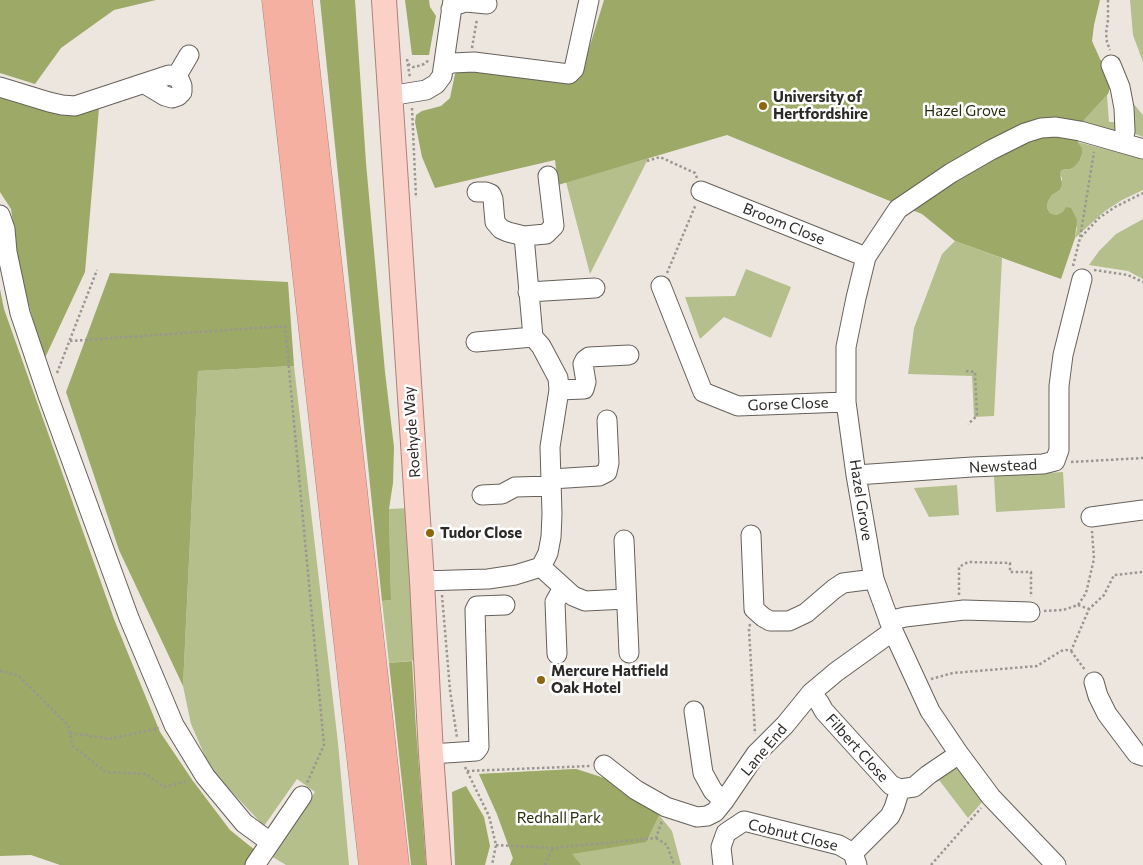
<!DOCTYPE html>
<html>
<head>
<meta charset="utf-8">
<style>
	body { margin:0 }
	canvas { display:block; background:#ece6df }
</style>
</head>
<body>
<canvas width="1143" height="865"></canvas>
<script>
const context = document.querySelector('canvas').getContext('2d');
context.lineJoin = 'round';
function fillPath(path, color) {
  context.fillStyle = color;
  context.fill(path, 'evenodd');
}
function poly(rows) {
  const path = new Path2D();
  for (const r of rows) {
    path.moveTo(r[0], r[1]);
    for (let i = 2; i < r.length; i += 2) path.lineTo(r[i], r[i + 1]);
  }
  return path;
}
function trace(path, color, width, dash) {
  context.strokeStyle = color;
  context.lineWidth = width;
  context.lineCap = dash ? 'butt' : 'round';
  context.setLineDash(dash || []);
  context.stroke(path);
}
function write(font, color, halo, rows, align = 'center') {
  context.font = font + ' Commissioner,sans-serif';
  context.lineWidth = 5;
  context.setLineDash([]);
  context.textBaseline = 'middle';
  context.strokeStyle = halo;
  context.fillStyle = color;
  for (const [text, x, y, turn = 0] of rows) {
    context.save();
    context.translate(x, y);
    context.rotate((+turn || 0) * Math.PI / 180);
    context.textAlign = isNaN(turn) ? turn : align;
    if (halo) context.strokeText(text, 0, 0);
    context.fillText(text, 0, 0);
    context.restore();
  }
}
fillPath(poly([
	[1130,0,1143,0,1143,62,1133,35],
	[1107,95,1109,122,1120,122,1116,133,1081,126,1085,119],
	[1132,102,1143,115,1143,137,1133,133],
	[1078,142,1143,159,1143,190,1122,200,1105,211,1075,238,1077,228,1063,212,1056,215,1050,213,1047,208,1048,201,1052,195,1060,190,1062,178,1059,174,1061,170,1070,169,1080,160,1082,154,1082,148],
	[649,158,647,161,590,274,566,182],
	[1143,219,1143,279,1128,271,1089,265,1099,251,1116,234],
	[955,241,1002,258,994,416,974,417,972,376,908,374,914,328,942,254],
	[746,269,791,287,771,338,724,317,700,339,685,297,735,296],
	[294,366,338,743,349,865,286,865,271,856,315,792,297,779,264,826,211,770,191,724,183,686,198,371],
	[1063,472,1065,508,996,512,994,476],
	[957,485,959,515,929,517,914,488],
	[409,508,418,660,389,663,382,601,391,600,389,509],
	[958,765,984,800,968,818,939,780],
	[576,769,610,780,659,815,672,831,681,865,510,865,513,858,497,814,479,774]
]), '#b5bf8b');
fillPath(poly([
	[0,0,156,0,114,10,61,48,35,84,0,73],
	[320,0,355,0,366,163,385,372,394,447,393,483,389,509,391,600,382,601],
	[405,0,429,0,430,7,436,16,429,55,412,55],
	[604,0,1100,0,1094,25,1092,41,1100,59,1108,72,1111,85,1108,94,1085,119,1081,126,1078,142,1082,148,1082,154,1080,160,1074,167,1070,169,1061,170,1060,174,1062,184,1060,190,1052,195,1048,201,1047,208,1050,213,1056,215,1063,212,1066,207,1071,208,1077,220,1075,238,1061,279,955,241,922,214,727,135,558,185,555,160,435,188,422,157,415,122,416,115,422,111,441,106,450,98,455,74,461,68,572,84,580,78],
	[0,97,68,115,99,108,85,272,44,360,19,269,11,209,0,192],
	[110,273,288,282,294,366,198,371,183,686,119,550,66,392],
	[0,289,4,309,114,619,160,732,193,781,230,830,256,851,248,865,60,865,31,855,0,856],
	[412,661,416,729,426,865,411,865,389,663],
	[576,769,610,780,659,815,646,842,572,854,581,865,510,865,513,858,497,814,479,774],
	[466,786,484,817,490,846,485,865,455,865,452,792]
]), '#9da966');
const minor = poly([
	[451,9,456,5,466,2,487,4],
	[1111,65,1120,87,1124,108,1125,131,1123,143],
	[444,66,452,63,474,62,569,74,574,69,589,0],
	[176,77,189,55],
	[0,87,49,102,62,105,75,106,169,75,176,77,180,81,182,86,182,92,178,96,172,98,165,96,145,84],
	[389,96,426,90,436,84,442,76,453,0],
	[701,191,866,257],
	[0,215,5,229,7,252,20,313,48,396,129,618,174,725,205,776,244,823,270,842],
	[524,236,546,234,554,226,548,176],
	[661,286,703,392,738,406,846,402],
	[528,292,595,288],
	[476,342,533,337],
	[559,390,584,389,586,382,583,364,585,360,589,357,629,355],
	[856,475,972,467,1043,464,1055,461,1059,450,1059,386,1063,355,1082,279],
	[551,479,599,476,607,472,609,463,607,420],
	[482,495,502,494,515,487,551,486],
	[1091,517,1143,510],
	[751,535,754,609,763,617,770,621,789,621,806,613,834,589,843,583,874,579],
	[624,540,629,653],
	[541,567,573,596,585,601,626,599],
	[422,581,488,579,515,575,541,567,548,553,551,537,552,514,550,447,559,390,558,378,541,346,533,337,524,236,508,232,501,229,495,222,493,199,491,194,486,192,477,192],
	[889,621,905,617,964,610,1030,612],
	[557,654,555,602,563,588],
	[1094,682,1098,696,1107,714,1137,754,1143,756],
	[819,702,824,711,891,785,900,789,914,787,928,775,959,754],
	[694,711,703,773,713,791,724,801],
	[431,754,476,751,479,747,475,610,477,606,505,605],
	[604,765,636,790,666,807,697,817,707,816,715,812,724,801,756,754,785,725,811,693,836,672,893,631],
	[853,853,890,816,894,808,900,789],
	[255,865,302,796],
	[723,865,721,847,726,833,744,821,839,845,853,853,857,865],
	[1056,865,991,797,959,754,930,711,893,631,874,579,856,475,846,402,846,347,856,298,866,257,898,209,951,173,991,150,1025,133,1041,128,1056,127,1080,131,1143,149]
]);
const major = poly([
	[384,0,422,581,431,754,439,865]
]);
const highway = poly([
	[276,0,373,865],
	[298,0,395,865]
]);
trace(minor, '#66615b', 21);
trace(major, '#af8177', 26);
trace(highway, '#af8177', 29);
trace(poly([
	[1108,0,1108,20,1106,33,1107,42,1110,50],
	[472,48,477,19],
	[407,59,410,78],
	[408,64,413,67,418,66,424,64,429,60],
	[412,108,416,198],
	[647,161,660,157,695,173,697,178],
	[1081,237,1099,218,1115,207,1143,193],
	[1073,266,1080,238,1094,152],
	[1094,270,1128,275,1143,282],
	[667,273,696,204],
	[70,341,285,326,324,745,307,783],
	[966,371,975,372,977,416,968,424],
	[57,373,97,270],
	[1071,462,1143,458],
	[442,595,450,690,457,738],
	[959,595,959,567,968,562,1010,563,1010,572,1031,572,1031,597],
	[1078,605,1089,609],
	[1044,611,1063,610,1078,605,1086,593,1094,559,1092,531],
	[750,624,749,629,755,734],
	[1071,651,1085,670],
	[0,671,18,675,68,725,73,746,106,772,146,774,164,787,189,781],
	[931,679,953,673,1037,666,1061,651,1066,650,1071,651,1089,609,1104,595,1114,575,1143,572],
	[70,733,110,739,159,728],
	[465,767,489,816,496,845,492,865],
	[467,771,590,766],
	[656,838,667,845,674,865],
	[496,845,553,848,656,838,662,821],
	[545,865,553,848],
	[931,865,981,808]
]), '#9a9691', 2.5, [2.5, 2.5]);
trace(minor, '#fff', 19);
trace(major, '#fad0c7', 24);
trace(highway, '#f6b0a2', 28);
for (const [x, y, r, color] of [
	[763,106,5,"#91640f"],
	[430,533,5,"#91640f"],
	[541,680,5,"#91640f"]
]) {
  const dot = new Path2D();
  dot.arc(x, y, r, 0, 2 * Math.PI);
  context.fillStyle = color;
  context.fill(dot);
  trace(dot, '#fff', 2);
}
write('bold 15px', '#2c2a28', '#fff', [
	["University of",773,97],
	["Hertfordshire",773,114],
	["Tudor Close",440,533],
	["Mercure Hatfield",551,671],
	["Oak Hotel",551,688]
], 'left');
write('15px', '#282d0f', '#fff', [
	["Hazel Grove",965,111],
	["Redhall Park",559,818]
]);
write('15px', '#2c2a28', '#fff', [
	["Broom Close",784,224,22],
	["Gorse Close",788,404,-2],
	["Roehyde Way",412,432,-94],
	["Newstead",1003,466,-3],
	["Hazel Grove",861,500,81],
	["Filbert Close",857,748,48],
	["Lane End",764,750,-50],
	["Cobnut Close",793,835,14]
]);
</script>
</body>
</html>
